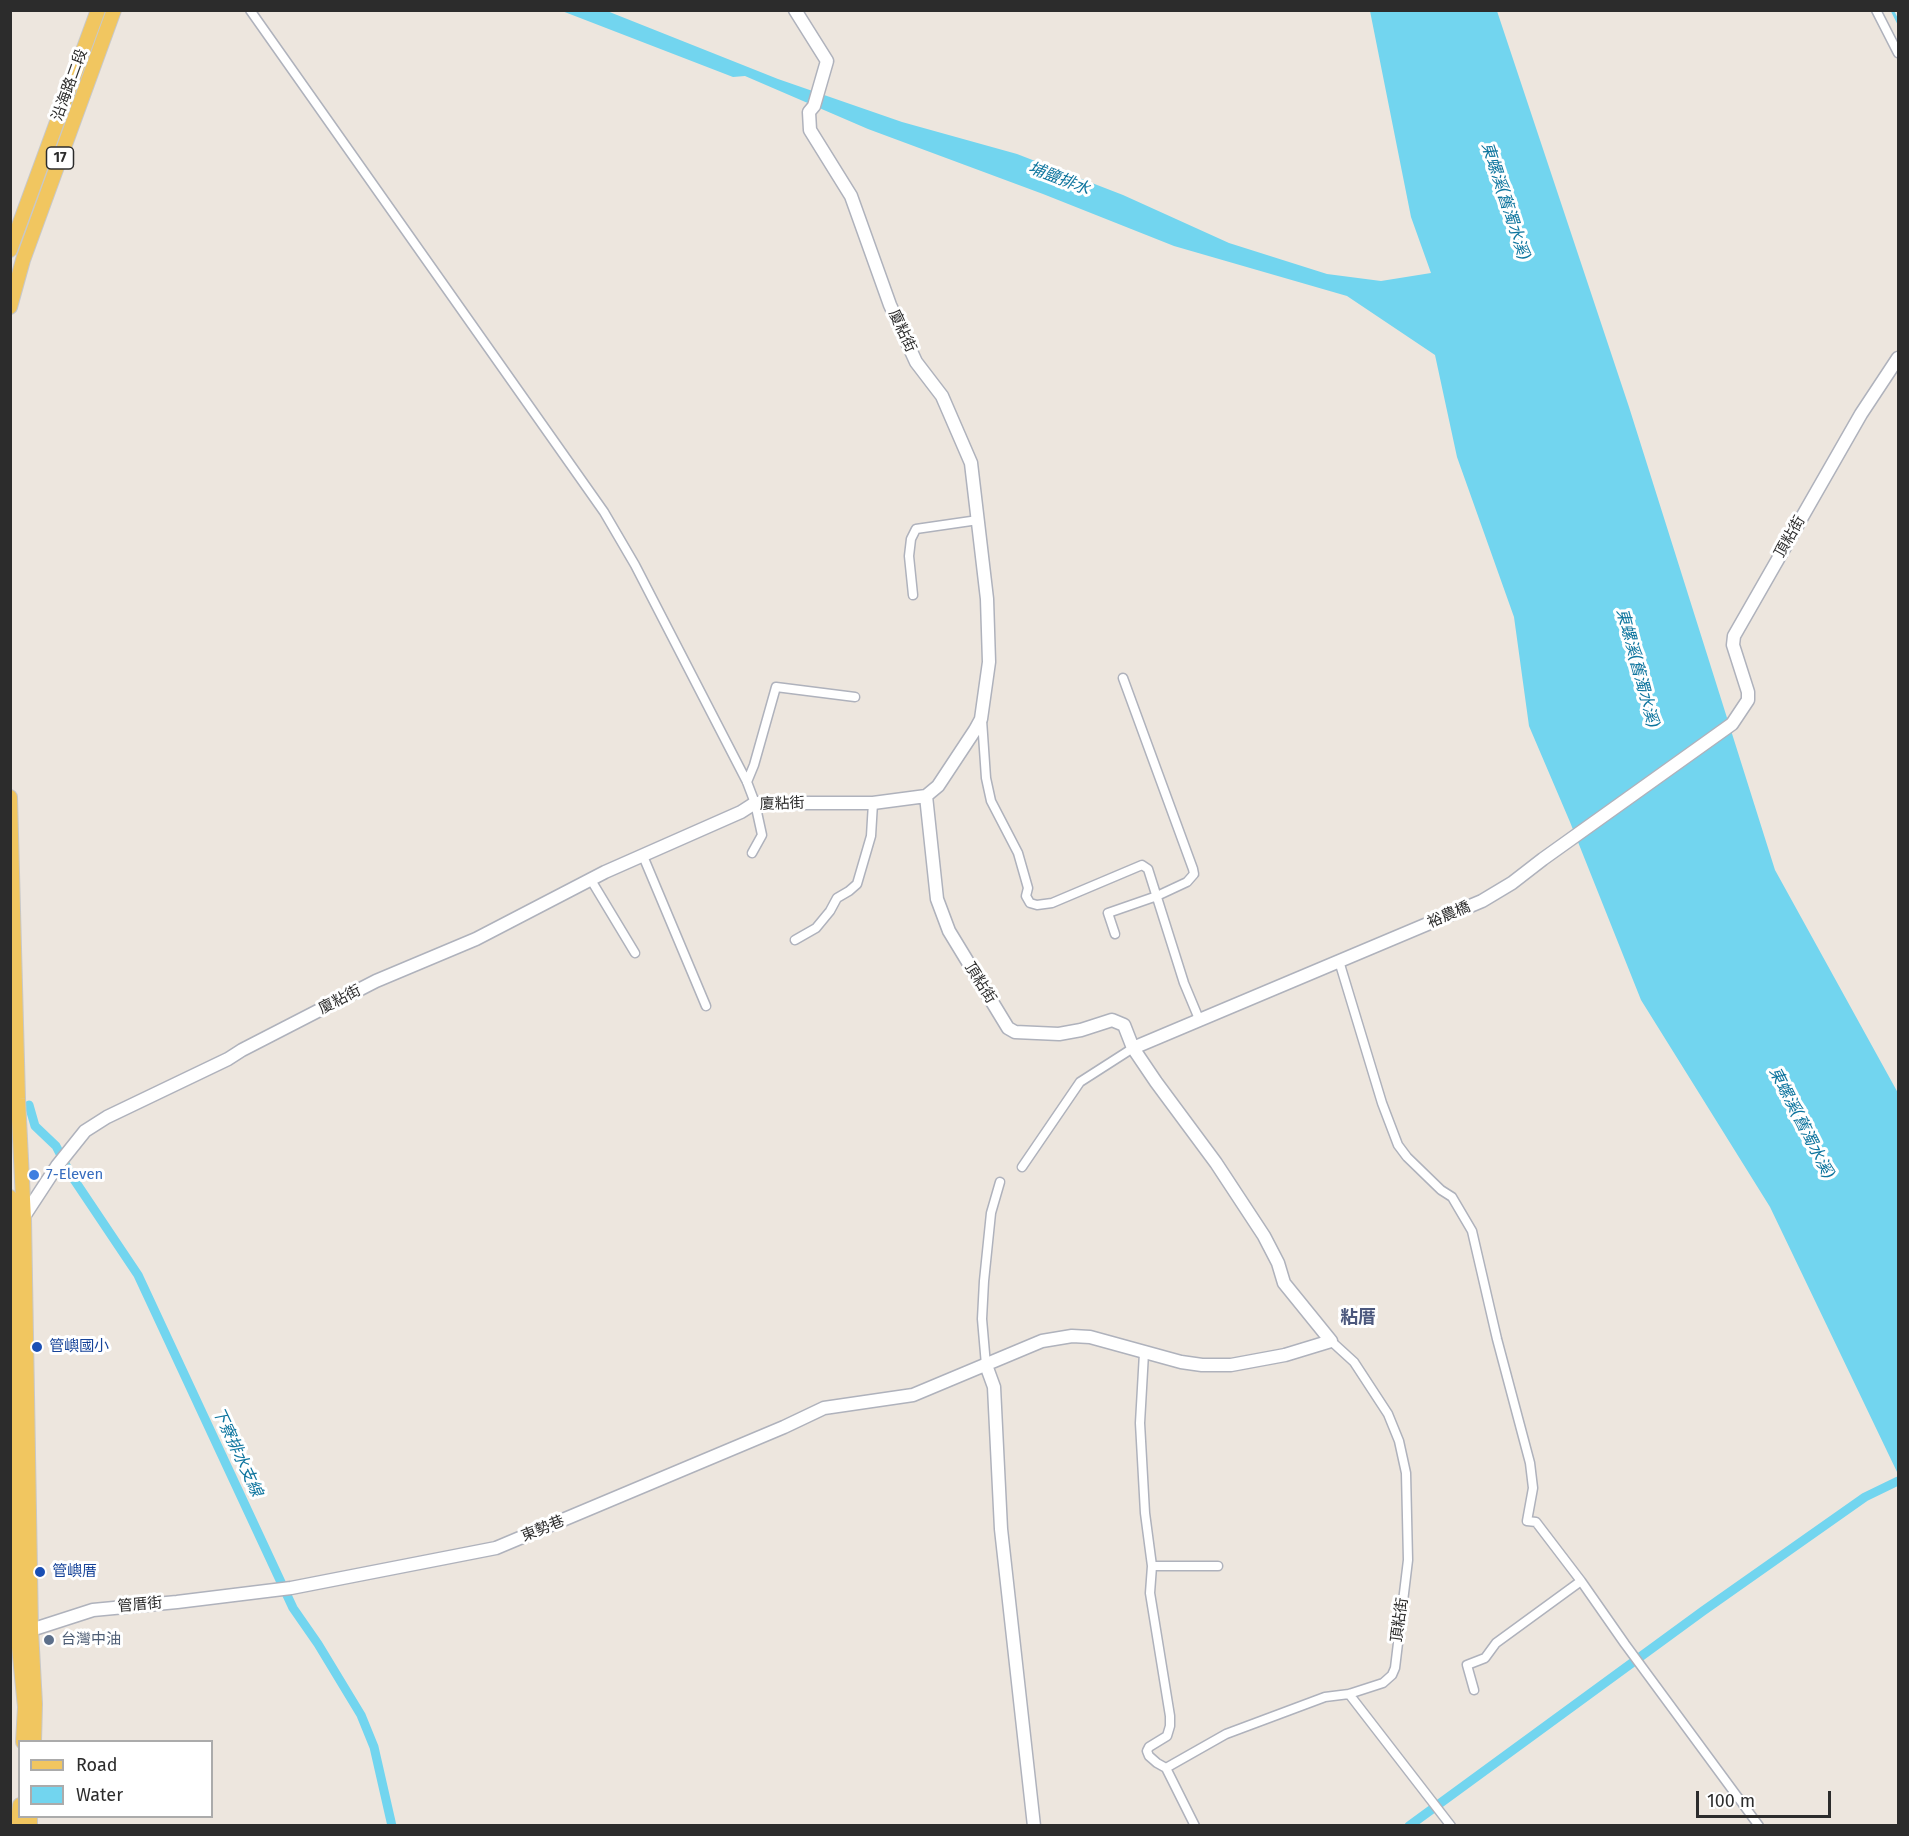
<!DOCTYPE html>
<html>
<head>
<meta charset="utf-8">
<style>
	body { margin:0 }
	#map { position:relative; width:1909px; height:1836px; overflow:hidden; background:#ede6de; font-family:"Fira Sans",sans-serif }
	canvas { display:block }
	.frame { position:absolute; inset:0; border:12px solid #2c2c2c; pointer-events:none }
	.legend { position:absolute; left:18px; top:1740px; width:195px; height:78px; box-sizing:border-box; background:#fff; border:2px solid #ababab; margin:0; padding:8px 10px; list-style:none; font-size:18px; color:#2c2c2c }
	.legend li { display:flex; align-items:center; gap:12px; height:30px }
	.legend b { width:30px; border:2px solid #ababab }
	.scale { position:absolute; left:1696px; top:1791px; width:135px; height:27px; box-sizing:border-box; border:3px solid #2c2c2c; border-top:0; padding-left:8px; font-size:18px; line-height:21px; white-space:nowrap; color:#2c2c2c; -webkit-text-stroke:4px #fff; paint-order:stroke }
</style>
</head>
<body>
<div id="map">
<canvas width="1909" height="1836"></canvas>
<div class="frame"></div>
<ul class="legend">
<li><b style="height:8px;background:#f1c660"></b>Road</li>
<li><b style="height:16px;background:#72d5ef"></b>Water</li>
</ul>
<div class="scale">100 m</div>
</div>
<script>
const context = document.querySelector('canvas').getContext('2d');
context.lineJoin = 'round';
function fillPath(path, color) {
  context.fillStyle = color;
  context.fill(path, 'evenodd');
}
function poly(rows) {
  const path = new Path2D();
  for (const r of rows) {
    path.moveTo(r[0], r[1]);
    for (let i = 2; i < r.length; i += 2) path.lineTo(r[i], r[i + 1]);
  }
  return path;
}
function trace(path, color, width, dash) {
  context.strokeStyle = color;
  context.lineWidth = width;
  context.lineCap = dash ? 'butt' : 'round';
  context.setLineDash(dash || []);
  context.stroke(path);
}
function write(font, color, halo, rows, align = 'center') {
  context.font = font + ' "Fira Sans","Noto Sans TC",sans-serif';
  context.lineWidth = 6;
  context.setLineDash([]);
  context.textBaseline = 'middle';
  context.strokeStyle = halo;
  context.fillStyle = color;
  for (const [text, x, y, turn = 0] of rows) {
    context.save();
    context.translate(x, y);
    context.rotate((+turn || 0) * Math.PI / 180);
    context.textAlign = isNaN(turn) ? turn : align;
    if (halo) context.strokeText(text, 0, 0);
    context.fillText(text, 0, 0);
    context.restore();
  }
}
fillPath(poly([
	[562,11,607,11,778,79,902,122,1017,154,1123,195,1229,243,1327,274,1381,281,1431,273,1411,217,1370,11,1497,11,1629,407,1775,870,1898,1093,1898,1474,1770,1207,1641,1000,1570,822,1529,726,1514,617,1457,457,1435,355,1347,296,1174,246,1043,194,868,129,745,76,733,77]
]), '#72d5ef');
trace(poly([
	[1892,10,1898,22]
]), '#72d5ef', 3);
trace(poly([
	[29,1105,35,1126,56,1146,71,1175,138,1275,293,1608,318,1644,361,1715,374,1747,392,1826],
	[1409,1826,1703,1611,1865,1497,1898,1481]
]), '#72d5ef', 9);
const street = poly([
	[250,10,604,512,635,565,747,782,755,803,762,835,752,853],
	[1876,10,1898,53],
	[913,595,909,556,911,539,916,529,978,520],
	[982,720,986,778,991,801,1018,853,1028,888,1026,896,1030,903,1037,905,1052,903,1142,865,1148,869,1184,983,1199,1019],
	[747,782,754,765,776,687,855,697],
	[643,856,706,1006],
	[591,880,635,953],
	[1115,934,1108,913,1157,896,1187,882,1194,874,1193,869,1123,678],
	[795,940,816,928,830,911,837,898,849,891,857,884,871,836,873,803],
	[1339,961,1382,1103,1398,1145,1407,1157,1441,1190,1452,1197,1472,1231,1497,1339,1530,1463,1533,1488,1527,1521,1536,1522,1581,1581,1625,1644,1759,1826],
	[1022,1167,1080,1082,1133,1048],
	[1144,1353,1140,1423,1145,1513,1152,1566,1150,1593,1170,1716,1170,1726,1167,1736,1149,1747,1147,1751,1149,1756,1157,1763,1166,1768,1195,1826],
	[986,1365,982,1319,984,1281,991,1213,1000,1182],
	[1152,1566,1218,1566],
	[1474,1690,1467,1665,1485,1658,1496,1643,1581,1581],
	[1349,1694,1451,1826],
	[1166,1768,1226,1734,1325,1697,1349,1694,1383,1683,1392,1675,1395,1668,1408,1560,1406,1473,1399,1441,1388,1414,1354,1362,1331,1341]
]);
const secondary = poly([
	[1133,1048,1482,901,1512,883,1543,859,1732,724,1748,700,1748,692,1733,645,1734,636,1861,414,1898,358],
	[21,1221,57,1166,85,1131,107,1117,228,1059,242,1050,376,981,476,939,605,872,741,812,755,803,873,803,926,796,938,786,975,730,981,719,989,662,987,599,971,463,942,396,916,362,890,305,851,196,810,130,809,112,814,106,827,61,795,10],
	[986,1365,994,1387,1001,1529,1034,1826],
	[10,1641,31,1630,93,1610,177,1602,291,1588,496,1548,784,1427,824,1408,913,1395,1042,1341,1072,1336,1090,1337,1181,1362,1202,1365,1231,1365,1285,1355,1331,1341,1284,1283,1278,1263,1264,1236,1216,1163,1156,1082,1133,1048,1124,1025,1112,1020,1081,1030,1059,1034,1015,1032,1008,1028,949,931,937,899,926,796]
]);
const primary = poly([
	[10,250,98,10],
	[10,307,23,260,114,10],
	[10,797,18,1099,24,1219,31,1630,35,1704,34,1742],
	[10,1197,16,1392,18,1637,25,1707,23,1742],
	[17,1826,20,1805],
	[30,1826,30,1816]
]);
trace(street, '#afb2bc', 11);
trace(secondary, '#afb2bc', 15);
trace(primary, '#c8c8c8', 16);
trace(street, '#fff', 8);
trace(secondary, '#fff', 12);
trace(primary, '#f1c660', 14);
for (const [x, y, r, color] of [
	[34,1175,6,"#3f7fe0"],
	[37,1347,6,"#1a4fb4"],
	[40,1572,6,"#1a4fb4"],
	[49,1640,6,"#5c6f8a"]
]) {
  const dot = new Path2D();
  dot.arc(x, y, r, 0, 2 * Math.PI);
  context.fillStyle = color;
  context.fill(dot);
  trace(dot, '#fff', 2);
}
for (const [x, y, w] of [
	[60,158,27]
]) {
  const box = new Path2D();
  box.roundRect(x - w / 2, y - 11, w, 22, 4.5);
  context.fillStyle = '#fff';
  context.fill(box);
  trace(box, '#2c2c2c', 1.5);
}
write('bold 14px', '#2c2c2c', null, [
	["17",60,158]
]);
write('15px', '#2c2c2c', '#fff', [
	["沿海路二段",70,85,-70],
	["廈粘街",902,331,65],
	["頂粘街",1790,537,-60],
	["廈粘街",782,804,-2],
	["裕農橋",1449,915,-23],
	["頂粘街",980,983,58],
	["廈粘街",340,1000,-27],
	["東勢巷",543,1529,-22],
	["管厝街",140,1605,-5],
	["頂粘街",1400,1620,-82]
]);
write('15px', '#366cbe', '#fff', [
	["7-Eleven",46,1175]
], 'left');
write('15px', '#164399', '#fff', [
	["管嶼國小",49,1347],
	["管嶼厝",52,1572]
], 'left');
write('15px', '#4e5e75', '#fff', [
	["台灣中油",61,1640]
], 'left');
write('italic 16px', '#0e759e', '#fff', [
	["埔鹽排水",1059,179,21],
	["東螺溪(舊濁水溪)",1505,201,72],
	["東螺溪(舊濁水溪)",1637,668,75],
	["東螺溪(舊濁水溪)",1801,1123,63],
	["下寮排水支線",237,1452,65]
]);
write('bold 18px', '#4c587d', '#fff', [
	["粘厝",1358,1318]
]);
</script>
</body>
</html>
